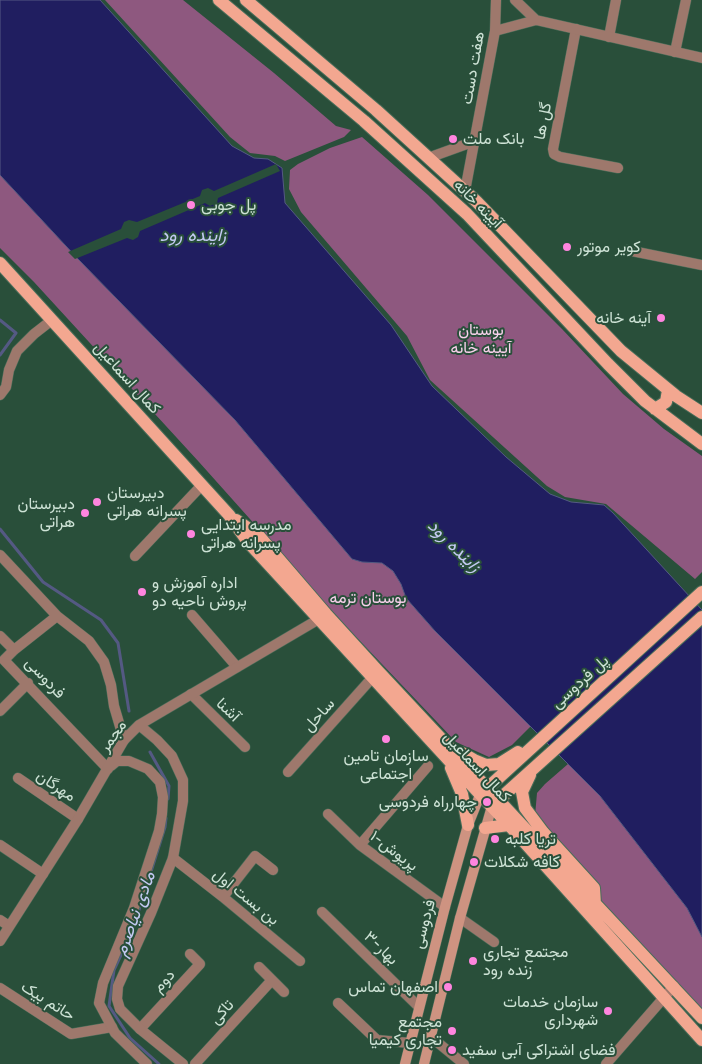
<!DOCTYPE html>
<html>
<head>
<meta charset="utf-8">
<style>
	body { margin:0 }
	canvas { display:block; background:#294f3a }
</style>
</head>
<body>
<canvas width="702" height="1064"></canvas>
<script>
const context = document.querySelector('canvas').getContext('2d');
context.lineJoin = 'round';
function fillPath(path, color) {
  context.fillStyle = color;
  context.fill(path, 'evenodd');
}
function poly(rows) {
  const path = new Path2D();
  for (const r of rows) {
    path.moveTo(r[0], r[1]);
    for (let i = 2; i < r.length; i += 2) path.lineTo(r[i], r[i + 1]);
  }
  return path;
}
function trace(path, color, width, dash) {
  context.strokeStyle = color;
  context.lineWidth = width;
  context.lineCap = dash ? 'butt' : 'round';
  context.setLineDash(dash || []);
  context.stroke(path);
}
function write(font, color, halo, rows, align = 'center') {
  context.font = font + ' Inter,Vazirmatn,sans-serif';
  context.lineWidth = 4;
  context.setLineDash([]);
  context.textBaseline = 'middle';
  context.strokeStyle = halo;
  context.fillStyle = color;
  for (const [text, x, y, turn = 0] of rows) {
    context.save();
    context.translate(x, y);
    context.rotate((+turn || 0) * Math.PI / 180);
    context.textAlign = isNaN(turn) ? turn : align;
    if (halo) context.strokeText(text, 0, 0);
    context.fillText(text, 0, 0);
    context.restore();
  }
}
fillPath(poly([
	[105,0,183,0,274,73,336,126,351,130,344,137,285,161,275,156,250,153,230,137],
	[362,137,428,195,562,329,623,394,664,429,702,456,702,572,695,579,606,504,565,497,547,486,430,380,407,336,301,212,289,189,290,170,298,164,330,148],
	[0,175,79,260,235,420,352,559,362,562,382,563,393,571,401,584,406,598,435,631,531,726,512,745,489,757,456,742,342,622,199,462,34,282,0,248],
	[568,764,600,796,687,908,702,937,702,1015,599,903,535,816,537,793,545,784]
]), '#8e587f');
const water = poly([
	[0,0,100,0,232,146,254,158,268,159,282,168,285,203,391,325,432,386,506,457,550,494,571,502,604,505,613,513,702,610,702,937,687,908,600,796,435,631,406,598,401,584,393,571,382,563,362,562,352,559,235,420,79,260,0,175,0,0]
]);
fillPath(water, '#201e60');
trace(water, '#545983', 1);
fillPath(poly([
	[276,164,280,171,218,198,217,203,210,206,205,203,140,231,138,237,133,240,127,238,75,259,68,252,121,229,124,222,129,220,137,222,200,196,202,190,208,188,214,191]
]), '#294f3a');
trace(poly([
	[0,320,16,333,0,355],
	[0,529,43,582,101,620,118,643,129,711],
	[150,752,169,786,168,799],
	[159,1064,130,1038,109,1006,114,970,133,929,165,827,166,818]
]), '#545983', 3);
const minor = poly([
	[576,29,553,149,554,154,560,157,618,168],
	[609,37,616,0],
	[675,52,686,0],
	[627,250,702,265],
	[0,395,6,387,9,370,17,351,34,334,52,320],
	[0,555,57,616,89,641,104,662,111,685,114,706,124,740],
	[135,556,202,485],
	[192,615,237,667],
	[57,616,14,650,4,660,108,769],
	[0,636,14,650],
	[191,694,245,747],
	[0,711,28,683],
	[288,772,372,678],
	[18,778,78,819],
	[328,814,360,845,445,907],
	[0,845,43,874],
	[360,845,428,766],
	[173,858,223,897,300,961],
	[223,897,255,856,273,870],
	[322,912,419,1007],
	[460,918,494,942],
	[0,920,9,926],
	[259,967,284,992],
	[0,988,71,1034,112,1027],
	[338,1003,377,1040,410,1043],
	[140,1029,200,964,190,954],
	[431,1037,464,1064],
	[195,1064,272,980],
	[606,1064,674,986]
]);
const tertiary = poly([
	[515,0,536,20],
	[495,31,536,20,702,58],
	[428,158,475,141],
	[465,191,495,31,496,0],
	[139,725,157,740,172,756,183,780,183,801,173,858,151,913,118,986,117,999,120,1009,140,1029,183,1064],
	[111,766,117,761,129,761,148,769,160,782,163,797,162,814,159,831,134,908,103,983,99,1003,115,1033,147,1064],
	[0,941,78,819,124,740,139,725,319,619]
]);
const secondary = poly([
	[405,1064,445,907,468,825,480,795],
	[424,1064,460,918,492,806]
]);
const primary = poly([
	[219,0,364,121,467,214,608,364,645,401,702,444],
	[246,0,376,110,477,202,621,351,676,396,702,413],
	[0,263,229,515,248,542,477,791,509,825,702,1040],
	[655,409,666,402,668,390],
	[236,520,259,536,326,614,378,671,702,1018],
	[462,753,474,760,486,765,499,764,518,752],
	[451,768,462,794,468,825],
	[530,775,522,792,525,808,543,832,594,888,595,904],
	[482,793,702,592],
	[494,804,702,617],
	[485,828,509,825]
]);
trace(minor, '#4a6d59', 11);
trace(tertiary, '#4a6d59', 11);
trace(secondary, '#4a6d59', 11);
trace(primary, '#4a6d59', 14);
trace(minor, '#9e786c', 10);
trace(tertiary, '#9e786c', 10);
trace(secondary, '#ce9381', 10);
trace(primary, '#f3a790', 12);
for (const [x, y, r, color] of [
	[453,139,5,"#ff85df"],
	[191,205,5,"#ff85df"],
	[567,247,5,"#ff85df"],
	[661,318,5,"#ff85df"],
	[97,502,5,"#ff85df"],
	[85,513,5,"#ff85df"],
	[191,534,5,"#ff85df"],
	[142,592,5,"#ff85df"],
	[386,739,5,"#ff85df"],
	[487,802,5,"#ff85df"],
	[495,839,5,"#ff85df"],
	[474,862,5,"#ff85df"],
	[473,961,5,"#ff85df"],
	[448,987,5,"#ff85df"],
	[608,1011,5,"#ff85df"],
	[452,1031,5,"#ff85df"],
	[452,1050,5,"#ff85df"]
]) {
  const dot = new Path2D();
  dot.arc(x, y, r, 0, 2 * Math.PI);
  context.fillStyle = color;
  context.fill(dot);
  trace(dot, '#294f3a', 2);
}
write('16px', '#cee3d6', '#294f3a', [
	["هفت دست",473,68,-80],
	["گل ها",543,121,-79],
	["آیینه خانه",478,204,45],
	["کمال اسماعیل",127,378,48],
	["فردوسی",45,678,46],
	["پل فردوسی",580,682,-42],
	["آشنا",228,710,44],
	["ساحل",319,715,-48],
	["مجمر",113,736,-54],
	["کمال اسماعیل",477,767,47],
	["مهرگان",56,786,34],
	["۱-پریوش",394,851,37],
	["بن بست اول",246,897,39],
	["فردوسی",424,924,-75],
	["۳-بهار",381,948,44],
	["دوم",164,981,-47],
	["حاتم بیک",48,1001,32],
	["تاکی",222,1012,-48]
]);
write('16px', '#cee3d6', '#294f3a', [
	["بانک ملت",463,139],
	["پل جوبی",201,205],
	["کویر موتور",577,247],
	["آینه خانه",651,318,"right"],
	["دبیرستان",107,493],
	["پسرانه هراتی",107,511],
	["دبیرستان",75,504,"right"],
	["هراتی",75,522,"right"],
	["مدرسه ابتدایی",201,525],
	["پسرانه هراتی",201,543],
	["اداره آموزش و",152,583],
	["پروش ناحیه دو",152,601],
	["سازمان تامین",386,756,"center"],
	["اجتماعی",386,774,"center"],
	["چهارراه فردوسی",477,802,"right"],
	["تریا کلبه",505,839],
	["کافه شکلات",484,862],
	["مجتمع تجاری",483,952],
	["زنده رود",483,970],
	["اصفهان تماس",438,987,"right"],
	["سازمان خدمات",598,1002,"right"],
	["شهرداری",598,1020,"right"],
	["مجتمع",442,1022,"right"],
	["تجاری کیمیا",442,1040,"right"],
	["فضای اشتراکی آبی سفید",462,1050]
], 'left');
write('16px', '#f9d1ec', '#294f3a', [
	["بوستان",481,330],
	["آیینه خانه",481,348],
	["بوستان ترمه",368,598]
]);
write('italic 18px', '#c4caf3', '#294f3a', [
	["زاینده رود",193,236],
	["زاینده رود",454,546,45],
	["مادی نیاصرم",135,914,-70]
]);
</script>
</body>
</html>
